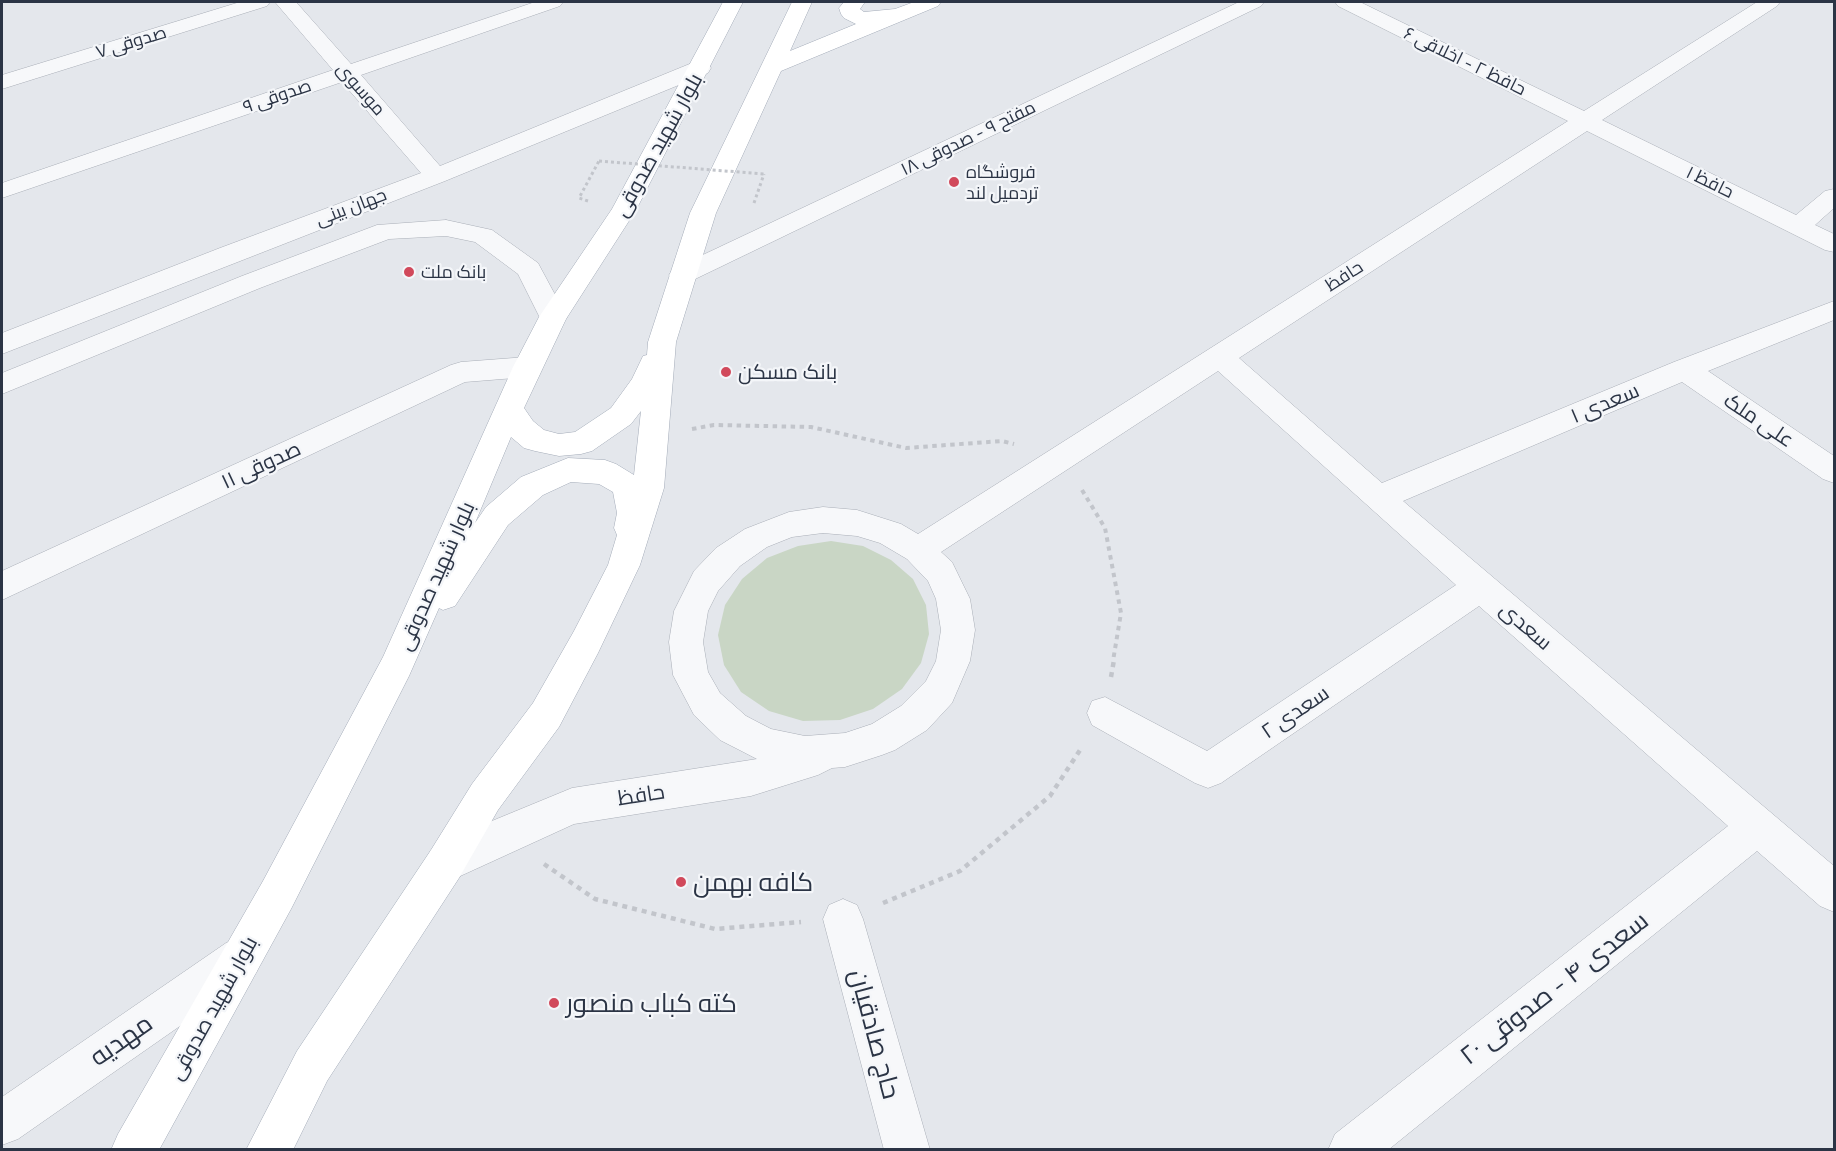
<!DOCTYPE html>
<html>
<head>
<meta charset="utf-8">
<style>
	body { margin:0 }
	#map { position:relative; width:1836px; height:1151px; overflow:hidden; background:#e4e7ec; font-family:"Exo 2",sans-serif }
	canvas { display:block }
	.frame { position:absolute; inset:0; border:3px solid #2b3445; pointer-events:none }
</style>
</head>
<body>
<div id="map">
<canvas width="1836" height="1151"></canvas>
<div class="frame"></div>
</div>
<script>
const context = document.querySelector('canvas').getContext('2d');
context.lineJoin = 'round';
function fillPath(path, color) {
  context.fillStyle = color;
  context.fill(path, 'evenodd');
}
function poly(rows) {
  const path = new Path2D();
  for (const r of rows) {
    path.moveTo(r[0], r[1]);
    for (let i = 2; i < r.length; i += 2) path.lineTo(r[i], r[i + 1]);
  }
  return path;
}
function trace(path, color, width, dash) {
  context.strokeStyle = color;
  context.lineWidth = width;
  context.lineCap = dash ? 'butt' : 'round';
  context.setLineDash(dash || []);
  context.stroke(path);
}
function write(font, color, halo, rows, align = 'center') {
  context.font = font + ' "Exo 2",Cairo,sans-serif';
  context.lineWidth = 4.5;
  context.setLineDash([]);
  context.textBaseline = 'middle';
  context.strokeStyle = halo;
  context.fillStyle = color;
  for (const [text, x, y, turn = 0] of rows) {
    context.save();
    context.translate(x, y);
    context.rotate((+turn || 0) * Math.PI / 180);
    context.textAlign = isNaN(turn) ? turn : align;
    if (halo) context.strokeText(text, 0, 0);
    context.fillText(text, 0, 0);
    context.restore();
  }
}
fillPath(poly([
	[831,541,863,546,891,560,913,579,926,605,929,634,921,663,902,689,873,709,840,720,803,721,769,711,741,692,724,665,718,635,725,605,742,579,767,558,798,546]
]), '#c9d6c5');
const minor = poly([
	[240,2,270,2,267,6,2,89,2,75,240,2],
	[275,2,296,2,351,64,535,2,563,2,560,6,361,75,440,166,692,63,700,61,708,63,711,68,708,73,445,181,2,354,2,333,220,248,421,173,342,82,2,198,2,183,333,70,275,2],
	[1239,2,1264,2,1261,6,691,281,682,284,673,281,669,275,673,269,1239,2],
	[1335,2,1360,2,1584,111,1757,2,1780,2,1777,6,1602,120,1796,215,1825,191,1834,189,1834,208,1815,225,1834,234,1834,252,1825,250,1587,131,1239,358,1382,483,1674,362,1834,301,1834,320,1708,371,1834,456,1834,483,1823,479,1682,382,1403,501,1834,866,1834,912,1820,906,1757,851,1388,1150,1328,1150,1335,1134,1728,826,1479,606,1221,783,1208,788,1195,783,1092,725,1087,713,1092,701,1105,697,1207,751,1456,585,1218,371,941,552,952,562,970,599,975,630,970,661,952,703,927,730,895,750,882,755,845,767,832,768,818,775,751,796,574,824,445,883,431,878,425,864,431,850,487,823,572,788,757,759,720,740,694,715,673,675,669,642,674,611,694,571,716,548,745,529,789,512,823,507,857,510,901,524,918,534,1568,121,1338,6,1335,2],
	[823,533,857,536,880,543,907,559,928,581,936,599,941,630,936,661,926,681,901,706,872,724,845,733,805,736,771,729,746,716,720,693,708,672,703,642,708,611,718,591,740,566,767,547,792,537,823,533],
	[446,220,492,230,538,263,567,317,563,324,553,326,543,324,518,274,475,242,446,236,389,239,260,288,2,394,2,373,242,276,377,225,446,220],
	[527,357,537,360,541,367,537,374,527,377,465,382,2,600,2,571,451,365,461,362,527,357],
	[843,899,857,905,863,919,930,1150,884,1150,823,919,829,905,843,899],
	[241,937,256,943,262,958,256,973,18,1139,2,1145,2,1097,226,943,241,937]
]);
const major = poly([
	[723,2,743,2,636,210,566,319,524,408,533,421,544,430,559,434,575,432,611,408,632,379,643,356,647,355,648,342,690,213,792,2,812,2,790,51,856,24,844,18,841,14,839,8,844,2,865,2,860,9,864,12,895,9,914,2,941,2,938,6,781,71,716,213,676,342,664,488,640,565,598,653,559,727,498,810,459,878,327,1081,293,1150,246,1150,297,1051,431,850,472,784,533,703,574,631,608,565,617,535,614,528,617,513,613,492,599,484,571,482,543,495,508,525,455,606,443,610,439,608,409,676,291,909,159,1150,111,1150,118,1134,263,881,383,657,513,367,539,317,612,209,723,2],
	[641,411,634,475,616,464,605,460,568,458,521,477,486,507,475,523,511,437,524,448,535,451,559,456,581,454,592,451,631,424,641,411]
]);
trace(minor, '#a9aeb7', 1);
trace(major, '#a3abb8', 1);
trace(poly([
	[588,201,579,198,599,161],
	[754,203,764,174]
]), '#c2c5cb', 3, [3, 3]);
trace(poly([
	[692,429,714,425,811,427,906,448,1002,441,1014,444],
	[1082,490,1105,528,1121,613,1113,661]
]), '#c2c5cb', 4, [4.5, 4.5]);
trace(poly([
	[1111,677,1114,660],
	[544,864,595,899,715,929,801,922],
	[883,903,960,871,1050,796,1082,747]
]), '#c2c5cb', 4.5, [5, 5]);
fillPath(minor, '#f7f8fa');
fillPath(major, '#fff');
trace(poly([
	[599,161,764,174]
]), '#c2c5cb', 3, [3, 3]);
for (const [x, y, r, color] of [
	[954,182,6,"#d1495b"],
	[409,272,6,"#d1495b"],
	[726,372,6,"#d1495b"],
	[681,882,6,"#d1495b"],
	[554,1003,6,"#d1495b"]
]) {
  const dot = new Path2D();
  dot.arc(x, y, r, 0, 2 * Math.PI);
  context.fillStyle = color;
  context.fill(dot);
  trace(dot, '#f4f6f9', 2);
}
write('18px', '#2b3445', '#f4f6f9', [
	["صدوقی ۷",131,42,-17],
	["حافظ ۲ - اخلاقی ۶",1465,61,26],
	["موسوی",361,89,49],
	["صدوقی ۹",277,96,-19],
	["مفتح ۹ - صدوقی ۱۸",968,138,-26],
	["حافظ ۱",1710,182,26],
	["جهان بینی",351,207,-21],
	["حافظ",1344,276,-33]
]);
write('18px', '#2b3445', '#f4f6f9', [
	["فروشگاه",966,172],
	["تردمیل لند",966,193],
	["بانک ملت",421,272]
], 'left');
write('21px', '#2b3445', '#f4f6f9', [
	["بلوار شهید صدوقی",658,145,-61],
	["سعدی ۱",1605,403,-23],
	["علی ملک",1759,420,34],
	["صدوقی ۱۱",261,465,-25],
	["بلوار شهید صدوقی",436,576,-66],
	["سعدی",1526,626,41],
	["سعدی ۲",1295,712,-34],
	["حافظ",641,795,-9],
	["بلوار شهید صدوقی",213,1008,-61]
]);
write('21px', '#2b3445', '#f4f6f9', [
	["بانک مسکن",738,372]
], 'left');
write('26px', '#2b3445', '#f4f6f9', [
	["کافه بهمن",693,882],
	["کته کباب منصور",566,1003]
], 'left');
write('26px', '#2b3445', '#f4f6f9', [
	["سعدی ۴ - صدوقی ۲۰",1554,988,-38],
	["حاج صادقیان",875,1034,75],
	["مهدیه",121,1040,-35]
]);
</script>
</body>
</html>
